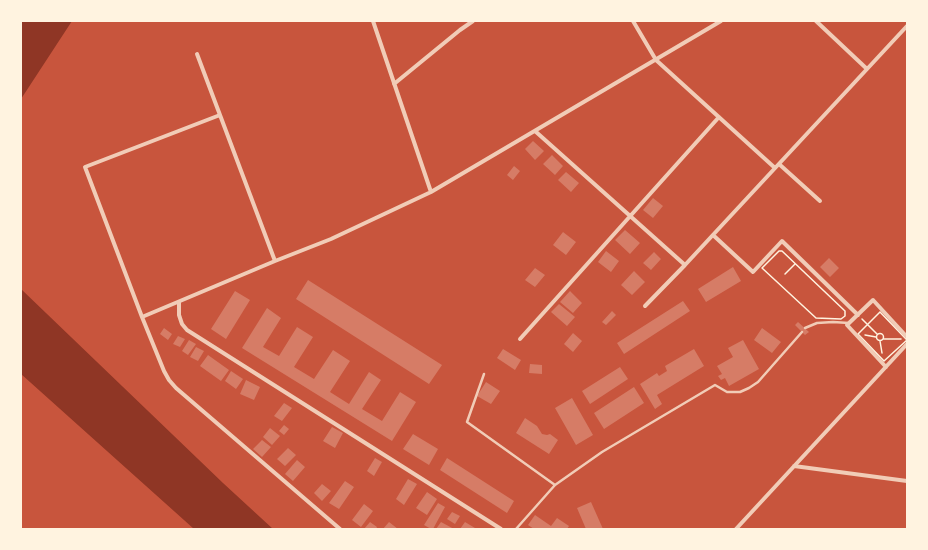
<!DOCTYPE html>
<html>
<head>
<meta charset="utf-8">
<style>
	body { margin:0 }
	#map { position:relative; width:928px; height:550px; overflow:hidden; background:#c8553d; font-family:Helvetica,sans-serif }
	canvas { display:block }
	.frame { position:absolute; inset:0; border:22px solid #fff3e0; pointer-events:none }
</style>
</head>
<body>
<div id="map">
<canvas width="928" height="550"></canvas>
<div class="frame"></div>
</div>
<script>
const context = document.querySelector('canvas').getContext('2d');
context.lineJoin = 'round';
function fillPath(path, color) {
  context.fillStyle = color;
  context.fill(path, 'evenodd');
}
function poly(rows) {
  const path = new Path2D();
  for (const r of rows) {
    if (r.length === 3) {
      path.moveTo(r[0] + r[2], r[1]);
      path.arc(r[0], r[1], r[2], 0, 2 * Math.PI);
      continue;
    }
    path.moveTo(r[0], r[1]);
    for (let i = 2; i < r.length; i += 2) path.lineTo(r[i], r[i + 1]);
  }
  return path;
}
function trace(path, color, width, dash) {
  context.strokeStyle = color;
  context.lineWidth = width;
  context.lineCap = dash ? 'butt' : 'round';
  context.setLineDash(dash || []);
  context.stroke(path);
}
fillPath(poly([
	[21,21,72,21,21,99],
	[21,289,223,483,273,529,194,529,21,374]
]), '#8f3625');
fillPath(poly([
	[533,141,544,151,535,160,525,149],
	[552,155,563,166,555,175,543,164],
	[514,166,520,171,513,180,507,175],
	[566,172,579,183,571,192,558,180],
	[653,198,663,206,653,218,643,210],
	[625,230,640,243,630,254,615,240],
	[563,232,576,242,566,255,553,245],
	[606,251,619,261,611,272,598,262],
	[654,252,661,259,651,270,643,263],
	[829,258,839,268,830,277,820,267],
	[733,267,741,281,706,302,698,289],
	[535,268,545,275,535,287,525,280],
	[634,271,645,282,632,295,621,285],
	[308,280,442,365,429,384,296,299],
	[235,291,250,300,226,339,211,329],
	[570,291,582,303,573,313,560,302],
	[683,301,690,311,624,354,617,343],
	[559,304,575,317,567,326,551,312],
	[267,308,281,318,263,347,279,356,297,327,313,337,294,367,314,379,333,350,350,361,330,392,349,404,369,372,381,380,362,409,382,421,400,392,416,402,392,441,242,348],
	[612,311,616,315,606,325,602,322],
	[798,322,809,332,805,335,795,325],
	[164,328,172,334,168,340,160,334],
	[762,328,781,342,772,353,754,340],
	[573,333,582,341,573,352,564,344],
	[178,336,185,339,180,347,173,344],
	[189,340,196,344,188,355,182,351],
	[743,340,759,369,729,386,725,378,721,380,718,376,722,374,717,366,733,357,728,348],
	[196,347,204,351,198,361,190,357],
	[503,349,521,360,515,370,497,358],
	[694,349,704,366,657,395,662,404,655,409,640,384,657,373,659,376,667,371,665,366],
	[208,355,229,370,221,381,200,366],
	[530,364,542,365,542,374,529,373],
	[620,367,628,379,590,404,582,391],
	[231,371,243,379,236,389,225,381],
	[246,380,260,387,254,400,240,394],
	[486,382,500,391,491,404,477,396],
	[634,387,644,403,604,429,594,413],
	[572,398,593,435,576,445,555,408],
	[284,403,292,408,282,421,274,416],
	[525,418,537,426,542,434,547,435,550,434,558,440,549,454,516,433],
	[284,425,289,429,284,435,279,431],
	[332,427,343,433,335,448,323,441],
	[270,428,280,436,272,445,263,437],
	[413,434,438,449,429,465,403,449],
	[262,440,271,447,262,457,253,449],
	[288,448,296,455,285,466,277,459],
	[375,458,382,462,374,476,367,471],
	[447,458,514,501,507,513,440,470],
	[297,460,305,467,293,481,285,474],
	[408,479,417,484,404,505,396,499],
	[345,481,354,487,339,509,329,503],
	[322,484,331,491,322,501,314,493],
	[427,492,437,499,427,515,416,508],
	[591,502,603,529,586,529,577,508],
	[438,503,445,507,433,529,431,529,424,525],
	[364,504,373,511,361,527,352,520],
	[452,512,460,516,455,524,447,519],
	[535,515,551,526,557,518,569,526,567,529,534,529,528,525],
	[370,522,377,527,376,529,364,529],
	[389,522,398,529,383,529],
	[441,522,454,529,436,529],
	[465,522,475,528,474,529,460,529]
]), '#d67c66');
trace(poly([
	[779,251,782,251,845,311,845,316,841,319,816,318,762,268,779,251],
	[785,274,795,264],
	[880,312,907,340,884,361,858,334,880,312],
	[862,319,877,334],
	[880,337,3.5],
	[865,335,876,337],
	[883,339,901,339],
	[880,341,882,353]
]), '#fff3e0', 1.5);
trace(poly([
	[805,328,817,323,833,322,849,323],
	[484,374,467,422,555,485],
	[516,529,555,485,602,452,715,385,727,392,740,392,749,388,758,382,802,332]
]), '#f1ccb7', 2.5);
trace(poly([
	[373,21,431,192],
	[633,21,656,60,775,168],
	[816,21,867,69],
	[197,54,275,261],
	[394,84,460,30,473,21],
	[220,115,85,167,142,317,164,371,169,380,176,388,340,529],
	[535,131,685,265],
	[779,164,820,201],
	[713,235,753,272,782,241,858,315],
	[179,302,179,315,182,324,187,330,501,529],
	[645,306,685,265,907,26],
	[142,317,275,261,331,239,431,192,721,21],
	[520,339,719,117],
	[886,367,847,325,873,300,907,337],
	[794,466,907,481],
	[736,529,907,344]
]), '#f1ccb7', 4);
</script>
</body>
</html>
